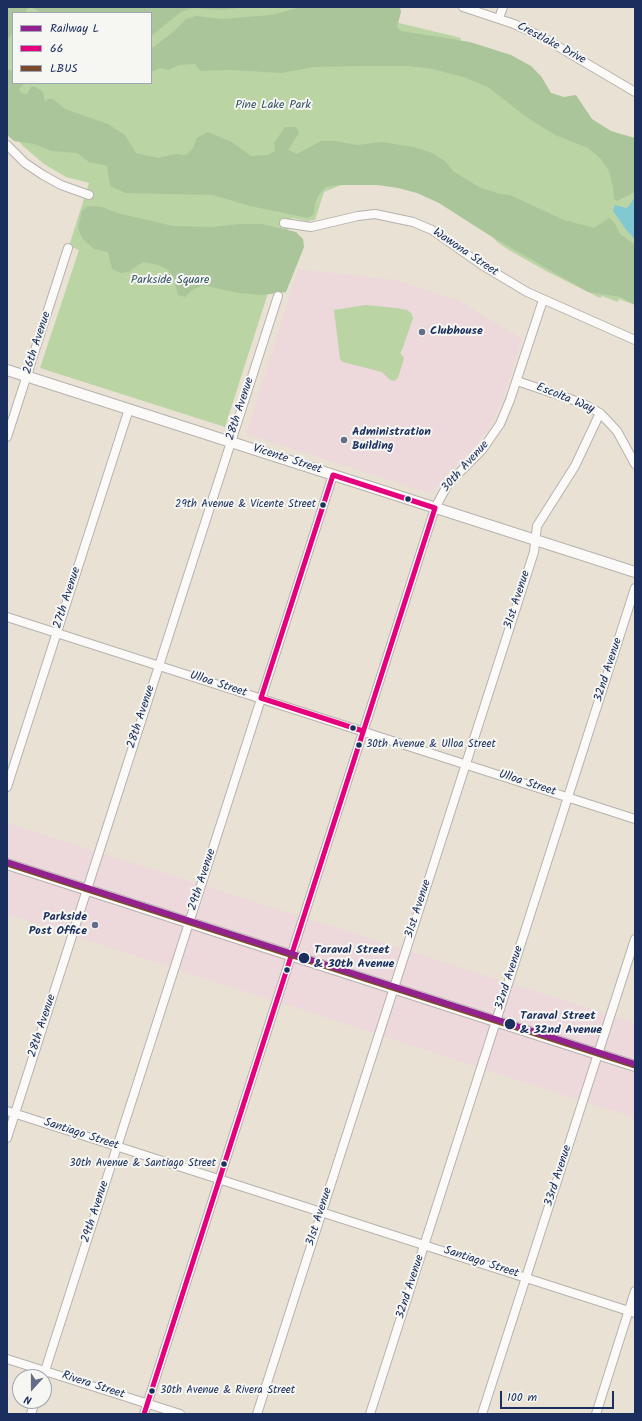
<!DOCTYPE html>
<html>
<head>
<meta charset="utf-8">
<style>
	body { margin:0 }
	#map { position:relative; width:642px; height:1421px; overflow:hidden; background:#e9e1d3; font-family:Kalam,sans-serif }
	canvas { display:block }
	.frame { position:absolute; inset:0; border:8px solid #1b2f5e; pointer-events:none }
	.legend { position:absolute; left:12px; top:12px; width:140px; height:72px; box-sizing:border-box; background:#f6f6f2; border:1px solid #9ea6b7; margin:0; padding:5px 7px; list-style:none; font-size:12px; color:#1b2f5e }
	.legend li { display:flex; align-items:center; gap:8px; height:20px }
	.legend b { width:20px; border:1px solid #9ea6b7 }
	.north { position:absolute; left:12px; top:1369px; width:40px; height:40px; box-sizing:border-box; background:#f6f6f2; border:1px solid #9ea6b7; border-radius:50%; rotate:201deg; font-size:11px; font-weight:700; line-height:16px; text-align:center; color:#1b2f5e }
	.north::after { content:''; display:block; margin:auto; width:14px; height:18px; background:#636d87; clip-path:polygon(50% 0,100% 100%,50% 72%,0 100%) }
	.scale { position:absolute; left:500px; top:1391px; width:114px; height:18px; box-sizing:border-box; border:2px solid #1b2f5e; border-top:0; padding-left:5px; font-size:12px; line-height:14px; white-space:nowrap; color:#1b2f5e; -webkit-text-stroke:3px #f6f6f2; paint-order:stroke }
</style>
</head>
<body>
<div id="map">
<canvas width="642" height="1421"></canvas>
<div class="frame"></div>
<ul class="legend">
<li><b style="height:5px;background:#932290"></b>Railway L</li>
<li><b style="height:5px;background:#e5007d"></b>66</li>
<li><b style="height:5px;background:#7a4b2a"></b>LBUS</li>
</ul>
<div class="north">N</div>
<div class="scale">100 m</div>
</div>
<script>
const context = document.querySelector('canvas').getContext('2d');
context.lineJoin = 'round';
function fillPath(path, color) {
  context.fillStyle = color;
  context.fill(path, 'evenodd');
}
function poly(rows) {
  const path = new Path2D();
  for (const r of rows) {
    path.moveTo(r[0], r[1]);
    for (let i = 2; i < r.length; i += 2) path.lineTo(r[i], r[i + 1]);
  }
  return path;
}
function trace(path, color, width, dash) {
  context.strokeStyle = color;
  context.lineWidth = width;
  context.lineCap = dash ? 'butt' : 'round';
  context.setLineDash(dash || []);
  context.stroke(path);
}
function write(font, color, halo, rows, align = 'center') {
  context.font = font + ' Kalam,sans-serif';
  context.lineWidth = 4;
  context.setLineDash([]);
  context.textBaseline = 'middle';
  context.strokeStyle = halo;
  context.fillStyle = color;
  for (const [text, x, y, turn = 0] of rows) {
    context.save();
    context.translate(x, y);
    context.rotate((+turn || 0) * Math.PI / 180);
    context.textAlign = isNaN(turn) ? turn : align;
    if (halo) context.strokeText(text, 0, 0);
    context.fillText(text, 0, 0);
    context.restore();
  }
}
fillPath(poly([
	[298,269,395,280,459,301,522,339,502,402,490,427,473,449,449,472,433,492,427,492,246,434],
	[7,823,635,1023,635,1118,7,914]
]), '#edd8dc');
fillPath(poly([
	[7,7,398,7,395,22,461,38,455,58,635,147,635,305,619,299,618,302,602,296,600,298,546,271,509,250,497,242,490,234,419,187,346,183,324,192,315,220,307,221,292,218,225,427,40,368,79,250,69,246,89,183,66,177,44,164,23,146,7,127],
	[13,13,151,13,151,83,13,83],
	[366,305,396,308,407,310,412,314,413,318,402,350,400,353,404,358,398,378,394,381,390,380,382,372,343,362,340,359,334,310]
]), '#bad4a4');
fillPath(poly([
	[7,7,250,7,221,10,193,8,181,12,151,36,151,13,42,13,31,7,27,9,25,13,13,13,13,32,7,41],
	[301,7,400,7,401,12,397,27,401,31,470,42,511,55,531,66,541,76,551,93,564,97,576,95,592,119,611,131,635,138,635,192,617,201,614,199,613,187,609,171,601,159,588,148,555,135,525,116,488,87,466,78,433,69,408,66,358,66,314,67,282,73,231,70,200,71,195,64,179,65,169,70,160,68,151,72,151,49,173,32,186,19,196,16,222,19,271,15],
	[7,69,13,71,13,83,24,83,19,89,21,93,27,94,31,87,34,86,43,92,45,102,48,99,53,99,65,109,108,124,125,135,136,153,158,158,175,154,186,155,193,148,197,138,208,132,232,142,251,156,268,155,275,151,274,143,285,127,296,127,299,133,288,150,297,154,321,141,335,141,357,145,382,142,414,147,432,153,445,161,454,172,479,187,500,194,510,195,564,220,594,228,609,218,614,222,620,234,635,245,635,305,621,297,588,292,489,235,439,203,417,193,398,188,378,185,338,185,326,187,319,194,315,203,314,214,308,218,250,206,213,195,125,193,110,186,107,166,89,162,77,153,52,151,34,144,14,141,7,135],
	[88,206,102,207,117,213,173,226,211,227,241,224,262,224,296,232,303,239,304,247,286,292,262,295,238,293,203,285,192,290,185,297,178,295,173,276,167,269,158,265,143,262,128,272,121,273,112,269,108,252,94,249,82,238,78,228,82,211]
]), '#aac59a');
fillPath(poly([
	[635,197,635,239,627,231,613,211,615,205,626,208,629,206]
]), '#81c8d2');
const minor = poly([
	[463,7,514,24,542,37,635,92],
	[499,18,503,7],
	[7,145,25,163,43,175,61,185,89,195],
	[284,223,311,227,358,216,375,214,413,222,432,230,482,265,527,292,635,340],
	[517,381,582,403,600,413,617,431,635,464],
	[7,437,68,248],
	[7,617,635,819],
	[7,787,129,409],
	[7,1111,635,1313],
	[7,1138,278,296],
	[7,1359,180,1414],
	[43,1377,333,475],
	[31,1414,35,1401],
	[144,1414,435,508,448,484,482,450,500,424,510,400,543,300],
	[257,1414,534,552,537,526,575,466,600,413],
	[370,1414,635,588],
	[482,1414,635,939],
	[596,1414,635,1291]
]);
const tertiary = poly([
	[7,370,635,572],
	[7,864,635,1066]
]);
trace(minor, '#b5b2ae', 10);
trace(tertiary, '#b5b2ae', 12);
trace(minor, '#fcfaf8', 8);
trace(tertiary, '#fcfaf8', 10);
trace(poly([
	[144,1414,435,508,333,475,261,698,363,731]
]), '#e5007d', 5);
trace(poly([
	[7,864,635,1066]
]), '#7a4b2a', 5);
trace(poly([
	[7,862,635,1064]
]), '#932290', 6);
for (const [x, y, r, color] of [
	[422,332,4,"#636d87"],
	[344,440,4,"#636d87"],
	[408,499,3.5,"#1b2f5e"],
	[323,505,3.5,"#1b2f5e"],
	[353,728,3.5,"#1b2f5e"],
	[359,745,3.5,"#1b2f5e"],
	[95,925,4,"#636d87"],
	[304,958,6,"#1b2f5e"],
	[287,970,3.5,"#1b2f5e"],
	[510,1024,6,"#1b2f5e"],
	[224,1164,3.5,"#1b2f5e"],
	[152,1391,3.5,"#1b2f5e"]
]) {
  const dot = new Path2D();
  dot.arc(x, y, r, 0, 2 * Math.PI);
  context.fillStyle = color;
  context.fill(dot);
  trace(dot, '#f6f6f2', 1.5);
}
write('11px', '#1b2f5e', '#f6f6f2', [
	["29th Avenue & Vicente Street",316,505],
	["30th Avenue & Ulloa Street",366,745,"left"],
	["30th Avenue & Santiago Street",216,1164],
	["30th Avenue & Rivera Street",160,1391,"left"]
], 'right');
write('12px', '#1b2f5e', '#f6f6f2', [
	["Crestlake Drive",551,44,28],
	["Wawona Street",465,253,34],
	["26th Avenue",38,343,-72],
	["Escolta Way",565,399,22],
	["28th Avenue",241,409,-72],
	["Vicente Street",287,460,18],
	["30th Avenue",466,467,-48],
	["27th Avenue",68,598,-72],
	["31st Avenue",518,600,-72],
	["32nd Avenue",609,670,-72],
	["Ulloa Street",218,685,18],
	["28th Avenue",142,717,-72],
	["Ulloa Street",527,784,18],
	["29th Avenue",203,880,-72],
	["31st Avenue",419,909,-72],
	["32nd Avenue",510,978,-72],
	["28th Avenue",43,1026,-72],
	["Santiago Street",81,1135,18],
	["33rd Avenue",559,1176,-72],
	["29th Avenue",96,1212,-72],
	["31st Avenue",320,1217,-72],
	["Santiago Street",481,1263,18],
	["32nd Avenue",411,1287,-72],
	["Rivera Street",93,1386,18]
]);
write('12px', '#395666', '#f6f6f2', [
	["Pine Lake Park",273,106],
	["Parkside Square",170,281]
]);
write('bold 12px', '#1b2f5e', '#f6f6f2', [
	["Clubhouse",430,332],
	["Administration",352,433],
	["Building",352,447],
	["Parkside",87,918,"right"],
	["Post Office",87,932,"right"]
], 'left');
write('bold 12px', '#1b2f5e', '#f6f6f2', [
	["Taraval Street",314,951],
	["& 30th Avenue",314,965],
	["Taraval Street",520,1017],
	["& 32nd Avenue",520,1031]
], 'left');
</script>
</body>
</html>
